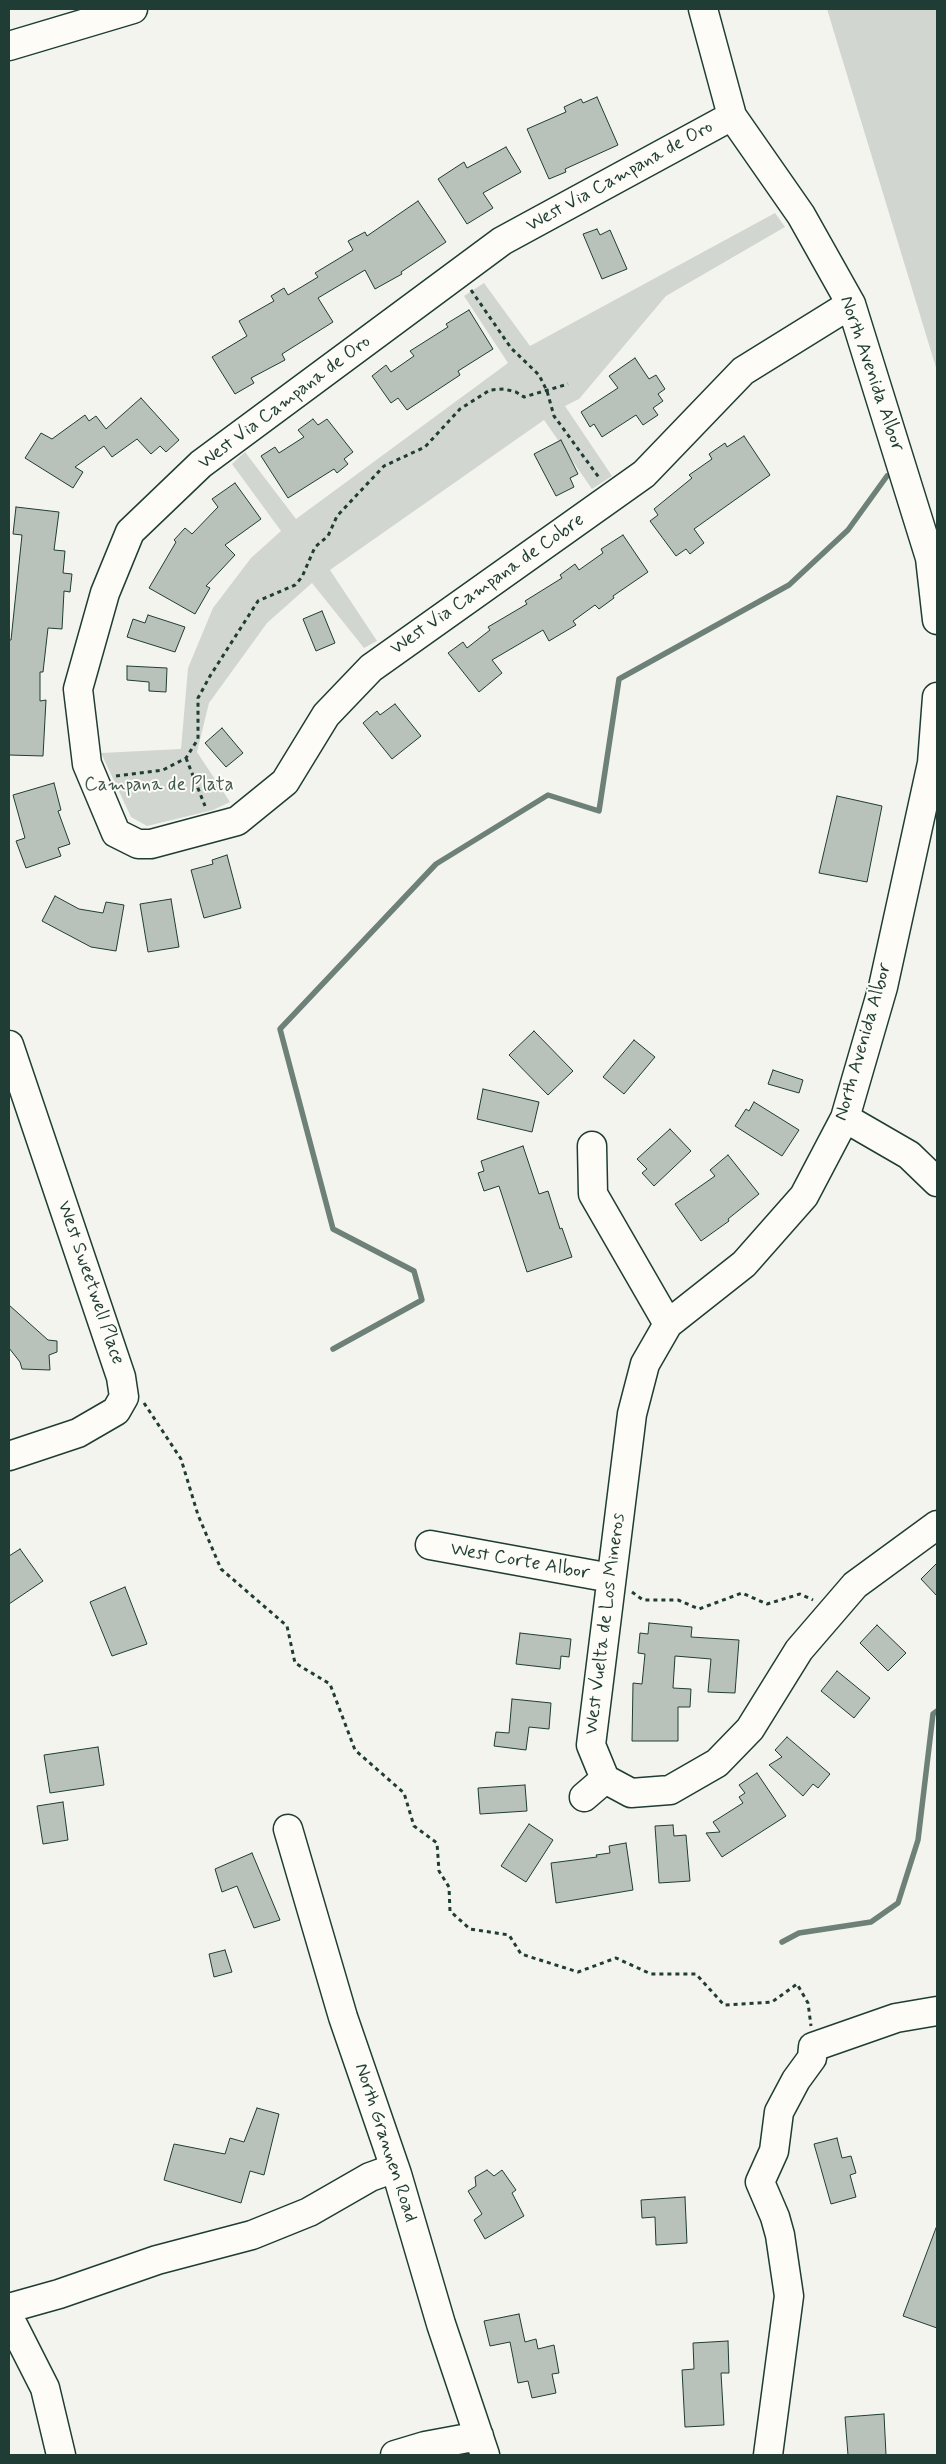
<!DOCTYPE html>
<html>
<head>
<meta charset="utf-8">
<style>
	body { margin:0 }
	#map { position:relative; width:946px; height:2464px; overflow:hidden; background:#f4f4ef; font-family:Mynerve,sans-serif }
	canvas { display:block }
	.frame { position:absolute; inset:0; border:10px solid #1f3d34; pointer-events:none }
</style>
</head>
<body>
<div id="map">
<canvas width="946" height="2464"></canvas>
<div class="frame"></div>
</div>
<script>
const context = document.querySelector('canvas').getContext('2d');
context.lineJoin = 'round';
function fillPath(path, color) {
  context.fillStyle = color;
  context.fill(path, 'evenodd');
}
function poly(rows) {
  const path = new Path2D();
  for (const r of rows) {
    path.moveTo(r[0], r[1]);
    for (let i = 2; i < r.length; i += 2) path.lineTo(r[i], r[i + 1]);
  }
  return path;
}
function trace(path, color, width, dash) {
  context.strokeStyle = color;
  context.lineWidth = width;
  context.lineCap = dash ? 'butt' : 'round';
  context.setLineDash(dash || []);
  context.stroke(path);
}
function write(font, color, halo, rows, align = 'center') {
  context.font = font + ' Mynerve,sans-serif';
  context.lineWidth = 4;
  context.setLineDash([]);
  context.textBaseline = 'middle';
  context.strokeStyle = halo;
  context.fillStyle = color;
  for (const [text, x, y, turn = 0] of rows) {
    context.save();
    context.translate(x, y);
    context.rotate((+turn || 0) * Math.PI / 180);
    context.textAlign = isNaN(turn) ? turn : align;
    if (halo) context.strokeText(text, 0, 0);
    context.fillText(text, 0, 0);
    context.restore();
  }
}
fillPath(poly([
	[827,9,937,9,937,371],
	[775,213,785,227,666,296,579,399,565,406,612,476,592,489,544,420,330,570,377,641,364,648,312,583,267,623,209,703,197,752,230,802,213,810,147,826,131,817,101,753,181,749,188,668,213,608,251,558,281,531,232,464,245,452,296,519,508,363,464,296,484,283,530,346]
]), '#d1d6d1');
trace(poly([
	[333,1349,422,1300,414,1271,333,1229,280,1029,436,864,548,795,599,811,619,679,789,585,848,530,887,476],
	[782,1942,799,1933,871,1922,898,1903,918,1840,933,1714,937,1711]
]), '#6e8179', 5.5);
const building = poly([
	[597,97,618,145,565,169,566,172,549,179,527,129,566,112,564,107,581,99,583,103,597,97],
	[506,147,521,172,483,193,493,208,467,224,438,179,464,162,467,168,506,147],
	[418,201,446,242,401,272,402,274,375,289,365,270,318,298,333,322,282,354,285,360,251,378,254,383,235,394,212,357,247,336,239,321,274,301,271,296,284,288,288,295,318,277,315,273,353,250,348,241,365,232,367,236,418,201],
	[597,229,600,235,610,230,627,269,602,279,583,234,597,229],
	[469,310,493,349,458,371,460,375,407,410,398,398,391,403,372,376,386,365,391,372,414,356,410,351,448,327,446,324,469,310],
	[635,358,649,379,656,375,665,389,658,394,663,401,653,408,658,415,643,425,636,415,602,437,594,424,590,427,581,412,618,388,609,376,635,358],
	[141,398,179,440,166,452,160,446,151,454,137,439,112,457,104,446,75,467,83,472,73,488,25,458,41,433,52,439,85,415,89,421,96,416,106,429,141,398],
	[313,419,318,425,327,419,353,452,344,459,348,464,337,473,334,469,288,498,261,456,275,447,279,453,304,437,298,430,313,419],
	[744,436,770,475,694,529,704,543,690,554,686,549,676,556,650,521,658,515,654,509,692,478,689,475,712,459,709,454,725,443,727,447,744,436],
	[561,440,578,474,570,478,574,487,556,496,534,454,561,440],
	[235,483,261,519,225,545,235,555,206,586,210,588,195,614,149,588,176,542,174,540,185,528,192,534,218,507,212,499,235,483],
	[16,507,59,512,54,550,65,551,63,573,72,574,70,592,64,591,62,629,48,628,43,672,40,672,40,701,46,700,43,756,9,755,9,640,11,640,22,535,13,534,16,507],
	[623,535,648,572,613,596,614,598,599,609,595,605,573,621,576,625,549,641,543,630,492,660,502,673,479,692,448,653,463,642,467,648,490,630,488,627,527,604,525,601,562,578,560,575,575,564,579,570,603,553,601,549,623,535],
	[322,611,335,643,316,651,303,619,322,611],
	[148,615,185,627,175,652,127,637,133,619,145,623,148,615],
	[127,666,167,668,166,692,149,691,149,682,127,680,127,666],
	[395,704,421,736,392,759,363,723,377,711,380,715,395,704],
	[222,728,243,753,226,767,205,743,222,728],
	[54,783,61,810,58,811,70,844,58,848,61,856,26,868,16,841,25,838,13,795,54,783],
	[837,796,882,806,867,882,819,873,837,796],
	[227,855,241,908,204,918,191,870,213,864,212,860,227,855],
	[55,896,79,909,103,913,106,902,124,905,116,951,91,947,42,921,55,896],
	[171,899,179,947,148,952,140,904,171,899],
	[534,1031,573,1071,548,1095,509,1055,534,1031],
	[634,1040,655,1057,624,1094,603,1077,634,1040],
	[773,1070,803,1080,799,1093,768,1084,773,1070],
	[483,1089,539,1102,532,1132,477,1119,483,1089],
	[754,1102,799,1130,782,1156,735,1126,746,1109,749,1111,754,1102],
	[670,1129,691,1151,654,1186,642,1173,647,1169,637,1159,670,1129],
	[523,1146,539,1194,548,1191,560,1229,562,1228,572,1257,527,1272,499,1186,484,1191,478,1173,484,1171,481,1161,523,1146],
	[728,1155,759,1194,728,1219,729,1221,701,1241,675,1204,715,1176,710,1170,728,1155],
	[9,1305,48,1340,57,1341,57,1352,49,1355,50,1370,22,1369,20,1362,9,1348,9,1305],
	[20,1549,43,1581,9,1604,9,1556,20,1549],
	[937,1563,937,1596,921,1579,937,1563],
	[125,1587,147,1644,112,1656,90,1602,125,1587],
	[649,1623,692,1627,691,1637,739,1640,735,1693,708,1692,711,1659,675,1656,673,1688,691,1689,690,1707,678,1707,678,1741,632,1741,633,1683,642,1684,645,1654,638,1653,640,1633,648,1634,649,1623],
	[877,1625,906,1653,888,1671,860,1643,877,1625],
	[520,1633,571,1639,569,1657,561,1656,560,1669,516,1664,520,1633],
	[837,1671,870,1698,854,1718,821,1691,837,1671],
	[512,1699,551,1703,549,1729,529,1727,526,1750,494,1746,496,1732,509,1733,512,1699],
	[787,1737,830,1774,818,1788,813,1784,803,1796,769,1765,782,1757,775,1750,787,1737],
	[98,1747,104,1785,50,1793,44,1755,98,1747],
	[757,1773,786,1816,722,1857,706,1833,720,1832,713,1822,743,1803,739,1797,745,1793,739,1785,757,1773],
	[525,1785,527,1811,480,1814,478,1788,525,1785],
	[63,1802,68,1840,43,1844,37,1806,63,1802],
	[529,1824,553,1840,526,1882,501,1866,529,1824],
	[673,1825,674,1836,686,1835,690,1881,659,1883,655,1826,673,1825],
	[626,1843,633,1890,556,1903,551,1863,597,1857,596,1855,610,1853,609,1846,626,1843],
	[252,1853,280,1920,254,1928,237,1886,222,1892,215,1869,252,1853],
	[225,1950,232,1972,214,1977,209,1954,225,1950],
	[257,2108,279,2114,264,2175,250,2171,241,2203,164,2180,174,2144,225,2154,230,2138,244,2142,257,2108],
	[837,2138,842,2158,851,2156,856,2173,850,2175,856,2197,831,2204,814,2144,837,2138],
	[487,2170,494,2176,502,2170,516,2190,512,2193,524,2216,485,2239,474,2220,482,2214,468,2191,476,2186,475,2177,487,2170],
	[685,2197,687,2243,656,2245,655,2217,642,2218,641,2200,685,2197],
	[936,2228,937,2228,937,2328,903,2316,936,2228],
	[519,2314,525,2342,536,2339,538,2349,554,2345,559,2373,552,2374,556,2393,532,2398,528,2381,518,2383,510,2342,490,2346,484,2321,519,2314],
	[728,2341,729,2373,721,2373,724,2425,685,2427,682,2370,694,2369,693,2343,728,2341],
	[884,2414,886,2455,848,2455,845,2417,884,2414]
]);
fillPath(building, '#b9c1bb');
trace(building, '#1f3d34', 1);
const minor = poly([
	[703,9,732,116,801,215,851,304,930,558,937,620],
	[9,46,133,9],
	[732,116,502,241,201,464,130,532,105,593,78,689,87,764,116,833,138,844,151,844,237,821,285,782,326,715,371,668,644,474,743,371,851,304],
	[937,697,932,763,883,987,845,1118,804,1196,744,1264,668,1324,645,1364,632,1414,591,1745,605,1779,631,1793,670,1790,717,1763,750,1729,799,1650,855,1585,937,1525],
	[9,1045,121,1377,124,1397,116,1411,78,1433,9,1456],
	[845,1118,909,1155,937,1182],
	[592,1146,593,1194,668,1324],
	[430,1545,611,1578],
	[584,1797,605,1779],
	[288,1829,343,2017,397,2174,441,2324,485,2455],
	[9,2308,59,2294,157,2260,252,2235,309,2212,370,2177,395,2168],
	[9,2317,45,2388,61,2455],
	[395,2455,425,2446,479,2436],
	[768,2455,789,2296,780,2235,775,2217,760,2182,774,2151,779,2112,796,2080,812,2058,813,2047,896,2018,937,2011]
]);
trace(minor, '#1f3d34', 31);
trace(poly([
	[471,290,511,348,539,375,547,391,554,416,600,479],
	[186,758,205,806],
	[116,776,163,770,186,758,198,739,198,698,210,676,258,601,295,585,302,577,315,547,328,536,337,516,384,466,425,447,460,409,490,390,504,389,516,392,524,397,568,384],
	[144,1403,181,1459,198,1515,221,1569,287,1626,295,1663,330,1684,355,1750,404,1793,414,1826,437,1843,439,1871,449,1887,450,1911,470,1929,509,1935,521,1954,578,1972,616,1958,651,1974,696,1974,724,2005,772,2002,797,1984,808,2003,811,2026],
	[632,1592,643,1600,678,1600,699,1609,742,1593,767,1604,800,1594,813,1600]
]), '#1f3d34', 3, [4, 4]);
trace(minor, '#fdfcf7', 28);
write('19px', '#1f3d34', '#fdfcf7', [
	["West Via Campana de Oro",620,177,-29],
	["North Avenida Albor",871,374,71],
	["West Via Campana de Oro",285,403,-37],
	["West Via Campana de Cobre",488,585,-35],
	["North Avenida Albor",864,1042,-74],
	["West Sweetwell Place",90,1283,71],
	["West Corte Albor",520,1562,10],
	["West Vuelta de Los Mineros",606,1624,-83],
	["North Grannen Road",385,2143,72]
]);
write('19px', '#435c53', '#fdfcf7', [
	["Campana de Plata",159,786]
]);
</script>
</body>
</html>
